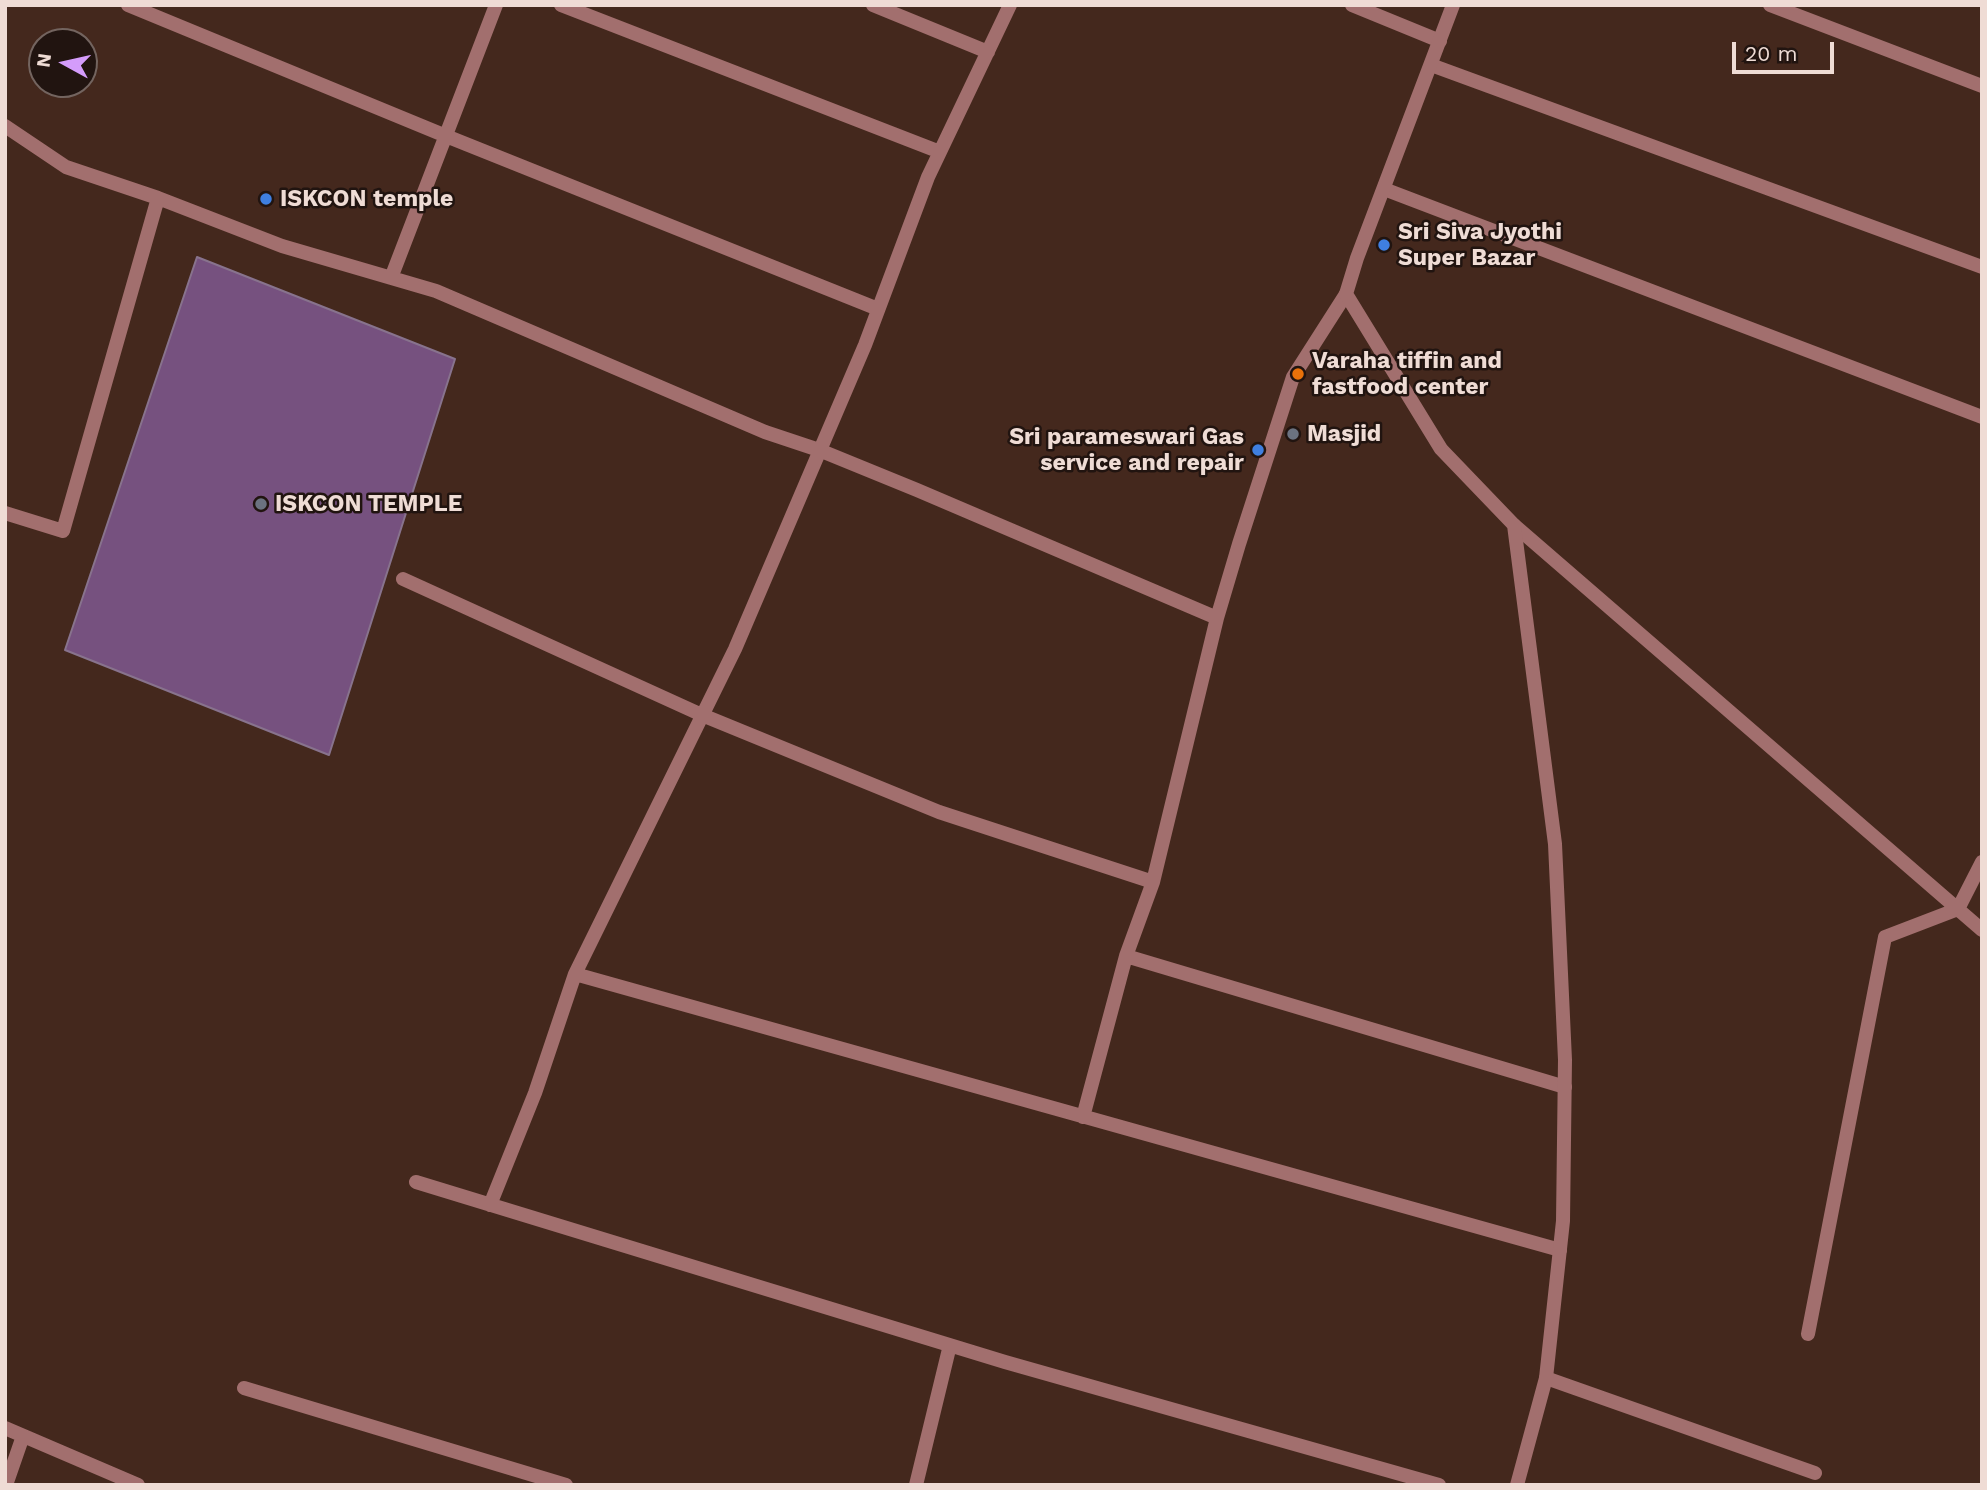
<!DOCTYPE html>
<html>
<head>
<meta charset="utf-8">
<style>
	body { margin:0 }
	#map { position:relative; width:1987px; height:1490px; overflow:hidden; background:#44281d; font-family:"Work Sans",sans-serif }
	canvas { display:block }
	.frame { position:absolute; inset:0; border:7px solid #efdcd5; pointer-events:none }
	.north { position:absolute; left:28px; top:28px; width:70px; height:70px; box-sizing:border-box; background:#211410; border:2px solid #73645f; border-radius:50%; rotate:278deg; font-size:19px; font-weight:700; line-height:28px; text-align:center; color:#efdcd5 }
	.north::after { content:''; display:block; margin:auto; width:24px; height:32px; background:#d49cfb; clip-path:polygon(50% 0,100% 100%,50% 72%,0 100%) }
	.scale { position:absolute; left:1732px; top:42px; width:102px; height:32px; box-sizing:border-box; border:4px solid #efdcd5; border-top:0; padding-left:9px; font-size:21px; line-height:24px; white-space:nowrap; color:#efdcd5; -webkit-text-stroke:5px #211410; paint-order:stroke }
</style>
</head>
<body>
<div id="map">
<canvas width="1987" height="1490"></canvas>
<div class="frame"></div>
<div class="north">N</div>
<div class="scale">20 m</div>
</div>
<script>
const context = document.querySelector('canvas').getContext('2d');
context.lineJoin = 'round';
function fillPath(path, color) {
  context.fillStyle = color;
  context.fill(path, 'evenodd');
}
function poly(rows) {
  const path = new Path2D();
  for (const r of rows) {
    path.moveTo(r[0], r[1]);
    for (let i = 2; i < r.length; i += 2) path.lineTo(r[i], r[i + 1]);
  }
  return path;
}
function trace(path, color, width, dash) {
  context.strokeStyle = color;
  context.lineWidth = width;
  context.lineCap = dash ? 'butt' : 'round';
  context.setLineDash(dash || []);
  context.stroke(path);
}
function write(font, color, halo, rows, align = 'center') {
  context.font = font + ' "Work Sans",sans-serif';
  context.lineWidth = 5;
  context.setLineDash([]);
  context.textBaseline = 'middle';
  context.strokeStyle = halo;
  context.fillStyle = color;
  for (const [text, x, y, turn = 0] of rows) {
    context.save();
    context.translate(x, y);
    context.rotate((+turn || 0) * Math.PI / 180);
    context.textAlign = isNaN(turn) ? turn : align;
    if (halo) context.strokeText(text, 0, 0);
    context.fillText(text, 0, 0);
    context.restore();
  }
}
const building = poly([
	[197,257,455,359,329,755,65,650,197,257]
]);
fillPath(building, '#76517f');
trace(building, '#88738d', 2);
trace(poly([
	[128,5,446,136,878,309],
	[561,5,940,152],
	[873,5,988,52],
	[1352,5,1440,41],
	[1770,5,1982,86],
	[1431,65,1982,267],
	[5,126,66,167,158,198,282,246,436,291,765,432,819,450,917,490,1217,618,1239,544,1293,377,1346,294],
	[1384,189,1982,417],
	[391,278,496,5],
	[5,513,63,531,158,198],
	[1514,525,1982,930],
	[403,579,702,715,939,812,1153,882],
	[1126,956,1565,1087],
	[575,974,1560,1250],
	[1083,1117,1126,956,1153,882,1217,618],
	[416,1182,1005,1362,1439,1485],
	[490,1205,535,1093,575,974,735,649,865,345,928,177,1010,5],
	[1808,1334,1885,937,1958,909,1982,862],
	[1546,1378,1815,1473],
	[244,1388,566,1485],
	[5,1428,138,1485],
	[6,1485,23,1436],
	[916,1485,950,1345]
]), '#a26f6e', 14);
trace(poly([
	[1453,5,1357,258,1346,294,1441,449,1514,525,1555,844,1565,1060,1563,1221,1546,1378,1517,1485]
]), '#a26f6e', 14);
for (const [x, y, r, color] of [
	[266,199,7,"#3f7fe0"],
	[1384,245,7,"#3f7fe0"],
	[1298,374,7,"#e8710a"],
	[1293,434,7,"#6b7280"],
	[1258,450,7,"#3f7fe0"],
	[261,504,7,"#6b7280"]
]) {
  const dot = new Path2D();
  dot.arc(x, y, r, 0, 2 * Math.PI);
  context.fillStyle = color;
  context.fill(dot);
  trace(dot, '#211410', 2.5);
}
write('bold 23px', '#efdcd5', '#211410', [
	["ISKCON temple",280,199],
	["Sri Siva Jyothi",1398,232],
	["Super Bazar",1398,258],
	["Varaha tiffin and",1312,361],
	["fastfood center",1312,387],
	["Masjid",1307,434],
	["Sri parameswari Gas",1244,437,"right"],
	["service and repair",1244,463,"right"],
	["ISKCON TEMPLE",275,504]
], 'left');
</script>
</body>
</html>
